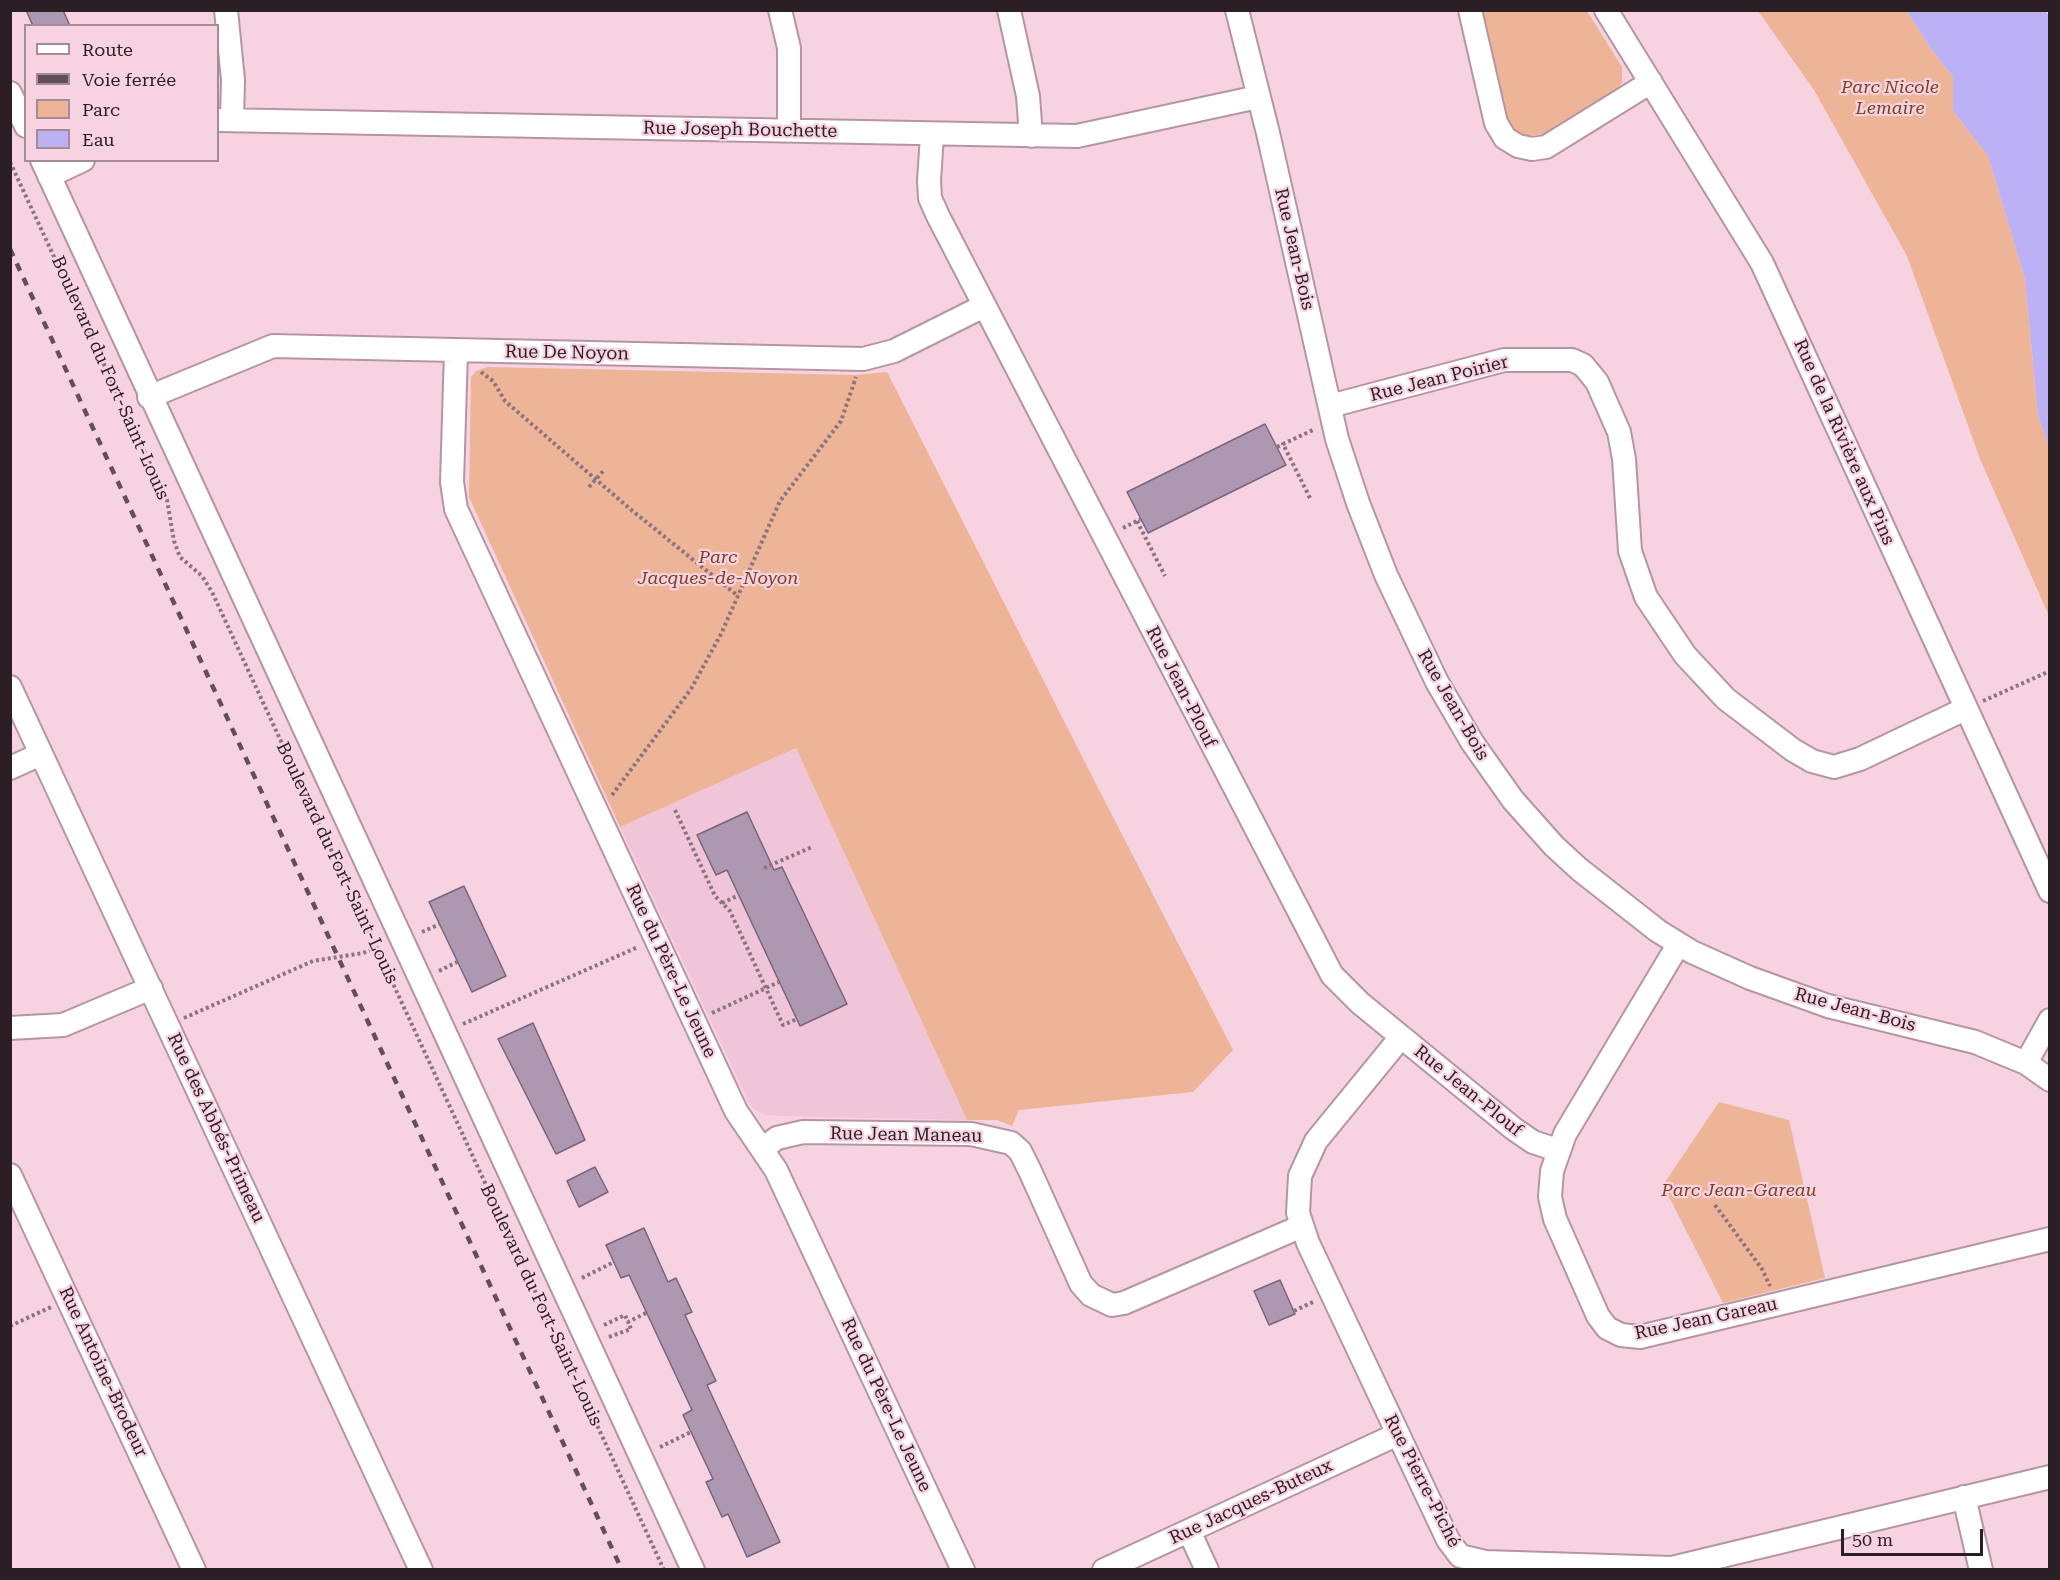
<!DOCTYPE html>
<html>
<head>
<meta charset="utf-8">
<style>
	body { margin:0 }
	#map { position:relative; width:2060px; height:1580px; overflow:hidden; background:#f7d3e2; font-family:"Roboto Serif",serif }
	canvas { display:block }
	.frame { position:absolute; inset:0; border:12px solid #2b1e24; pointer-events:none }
	.legend { position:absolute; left:24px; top:24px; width:195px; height:138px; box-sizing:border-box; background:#f7d3e2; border:2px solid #a58b96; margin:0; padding:8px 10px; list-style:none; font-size:18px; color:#2b1e24 }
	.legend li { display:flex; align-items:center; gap:12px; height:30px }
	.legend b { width:30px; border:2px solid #a58b96 }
	.scale { position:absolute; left:1841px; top:1529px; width:142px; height:27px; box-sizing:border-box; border:3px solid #2b1e24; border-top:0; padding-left:8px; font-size:18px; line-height:21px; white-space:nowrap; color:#2b1e24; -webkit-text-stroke:4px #f7d3e2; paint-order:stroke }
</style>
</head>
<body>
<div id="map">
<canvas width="2060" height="1580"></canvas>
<div class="frame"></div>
<ul class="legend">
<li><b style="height:8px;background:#fff"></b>Route</li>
<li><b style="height:8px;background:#634f58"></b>Voie ferrée</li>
<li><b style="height:16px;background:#edb497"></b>Parc</li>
<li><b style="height:16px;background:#bdb1f6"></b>Eau</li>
</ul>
<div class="scale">50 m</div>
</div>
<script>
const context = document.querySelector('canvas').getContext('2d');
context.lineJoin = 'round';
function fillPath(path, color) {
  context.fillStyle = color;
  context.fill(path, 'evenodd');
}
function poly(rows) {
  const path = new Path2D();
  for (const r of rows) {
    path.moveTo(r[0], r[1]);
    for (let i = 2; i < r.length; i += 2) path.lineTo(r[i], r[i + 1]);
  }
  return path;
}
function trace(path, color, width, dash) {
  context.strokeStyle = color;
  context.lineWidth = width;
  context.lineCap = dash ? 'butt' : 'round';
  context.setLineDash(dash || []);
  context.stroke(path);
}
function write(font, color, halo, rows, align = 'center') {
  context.font = font + ' "Roboto Serif",serif';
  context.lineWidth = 4.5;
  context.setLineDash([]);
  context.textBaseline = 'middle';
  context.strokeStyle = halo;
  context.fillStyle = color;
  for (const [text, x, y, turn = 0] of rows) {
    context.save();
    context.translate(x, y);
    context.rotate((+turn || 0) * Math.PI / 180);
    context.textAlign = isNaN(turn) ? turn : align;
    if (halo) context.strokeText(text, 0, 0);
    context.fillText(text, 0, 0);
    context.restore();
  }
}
fillPath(poly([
	[796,748,967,1120,780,1116,765,1115,755,1110,749,1103,620,827]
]), '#f0c5d8');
fillPath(poly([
	[1482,11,1587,11,1622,67,1622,83,1613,93,1545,134,1524,136,1513,130,1507,120],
	[1758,11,1907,11,1931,49,1953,77,1953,111,1988,156,2025,279,2038,416,2049,446,2049,616,1980,459,1907,256,1814,90],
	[487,367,856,375,887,372,1096,784,1233,1050,1193,1092,1019,1110,1012,1126,997,1120,967,1120,796,748,620,827,469,497,471,377,476,371],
	[1719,1102,1789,1120,1825,1278,1723,1303,1663,1185]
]), '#edb497');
fillPath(poly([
	[2044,10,2050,17,2049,446,2038,416,2025,279,1988,156,1953,111,1953,77,1931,49,1907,11]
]), '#bdb1f6');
const building = poly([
	[26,10,63,10,70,26,33,26,26,10],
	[1265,424,1286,465,1148,533,1127,492,1265,424],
	[747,812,774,870,782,867,847,1004,800,1026,727,870,716,875,697,835,747,812],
	[464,886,506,976,472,992,429,902,464,886],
	[533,1023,585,1140,556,1154,498,1039,533,1023],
	[595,1167,608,1192,579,1207,567,1181,595,1167],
	[644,1228,668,1282,676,1278,692,1312,685,1315,716,1381,707,1385,780,1542,747,1557,728,1514,722,1517,706,1482,713,1479,683,1415,692,1410,629,1275,621,1278,606,1245,644,1228],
	[1280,1280,1295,1314,1269,1325,1254,1291,1280,1280]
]);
fillPath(building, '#ad97b1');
trace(building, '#79647c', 1.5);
const minor = poly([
	[226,10,233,80,232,120],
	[780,10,789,48,789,130],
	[1009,10,1028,96,1031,136],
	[1237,10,1268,133,1337,439,1358,503,1386,575,1437,682,1472,742,1513,800,1554,846,1579,869,1658,931,1692,952,1750,978,1828,1006,1975,1042,2026,1063,2050,1080],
	[1470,10,1496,123,1505,138,1518,146,1532,149,1546,147,1651,82],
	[1606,10,1762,263,2050,891],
	[10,93,26,126],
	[218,120,1077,136,1258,97],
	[932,135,929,181,930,198,938,216,1332,975,1360,1003,1514,1129,1533,1142,1557,1150],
	[42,160,693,1570],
	[49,176,83,160],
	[456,351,452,482,456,509,736,1111,776,1170,963,1570],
	[149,397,273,346,863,359,894,351,984,306],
	[1330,406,1504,360,1572,360,1583,365,1597,382,1619,432,1624,459,1630,551,1646,597,1685,655,1726,699,1793,750,1812,761,1834,767,1860,759,1965,709],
	[10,687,421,1570],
	[10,768,41,754],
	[1678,945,1565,1134,1552,1171,1550,1197,1555,1219,1598,1316,1607,1328,1621,1335,1640,1337,2050,1239],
	[10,1028,63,1025,151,988],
	[1401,1037,1316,1141,1300,1176,1298,1213,1308,1243,1448,1540,1460,1556,1485,1562,1672,1568,2050,1477],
	[2026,1063,2050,1020],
	[762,1149,777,1138,803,1132,971,1134,1011,1143,1020,1151,1030,1171,1081,1284,1091,1295,1112,1305,1124,1303,1302,1226],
	[10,1175,194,1570],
	[1964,1497,1981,1570],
	[1189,1531,1207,1570],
	[1104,1570,1398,1434]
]);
trace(minor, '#b695a3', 26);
trace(poly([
	[10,162,167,500,174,541,180,557,202,576,212,592,664,1570],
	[481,372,493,381,505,401,629,508,738,596],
	[1277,447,1283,444],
	[589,487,604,470],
	[1310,498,1283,444,1315,429],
	[1137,521,1165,576],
	[1123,528,1141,519],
	[1983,701,2050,671],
	[612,795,691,689,721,634,780,501,841,421,856,377],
	[675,810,715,896,730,911,783,1025,797,1019],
	[764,868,812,847],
	[722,903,739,895],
	[422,932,440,924],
	[439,971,457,962],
	[712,1013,779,982],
	[184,1018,313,961,363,953,376,948],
	[463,1024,638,947],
	[1715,1205,1762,1269,1770,1286],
	[582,1278,614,1262],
	[1294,1311,1315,1301],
	[604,1325,625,1315,628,1322,648,1312],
	[10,1326,51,1307],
	[609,1337,631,1329,628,1322],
	[660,1447,691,1432]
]), '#8c747e', 4, [3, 3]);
trace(minor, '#fff', 22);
trace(poly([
	[10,249,622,1570]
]), '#634f58', 4.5, [8, 8]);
write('italic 18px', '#7a4120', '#f7d3e2', [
	["Parc Nicole",1890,88],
	["Lemaire",1890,109],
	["Parc",718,558],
	["Jacques-de-Noyon",718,579],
	["Parc Jean-Gareau",1739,1191]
]);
write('18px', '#2b1e24', '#f7d3e2', [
	["Rue Joseph Bouchette",740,130,1],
	["Rue Jean-Bois",1294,249,77],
	["Rue De Noyon",567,353,1],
	["Boulevard du Fort-Saint-Louis",110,378,66],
	["Rue Jean Poirier",1439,379,-14],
	["Rue de la Rivière aux Pins",1844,442,66],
	["Rue Jean-Plouf",1181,687,63],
	["Rue Jean-Bois",1453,705,60],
	["Boulevard du Fort-Saint-Louis",337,863,65],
	["Rue du Père-Le Jeune",671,971,65],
	["Rue Jean-Bois",1855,1010,15],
	["Rue Jean-Plouf",1468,1091,39],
	["Rue des Abbés-Primeau",216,1128,65],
	["Rue Jean Maneau",906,1135,1],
	["Boulevard du Fort-Saint-Louis",541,1305,65],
	["Rue Jean Gareau",1706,1319,-12],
	["Rue Antoine-Brodeur",103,1372,65],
	["Rue du Père-Le Jeune",886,1405,65],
	["Rue Pierre-Piché",1422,1481,63],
	["Rue Jacques-Buteux",1251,1502,-25]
]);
</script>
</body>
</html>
